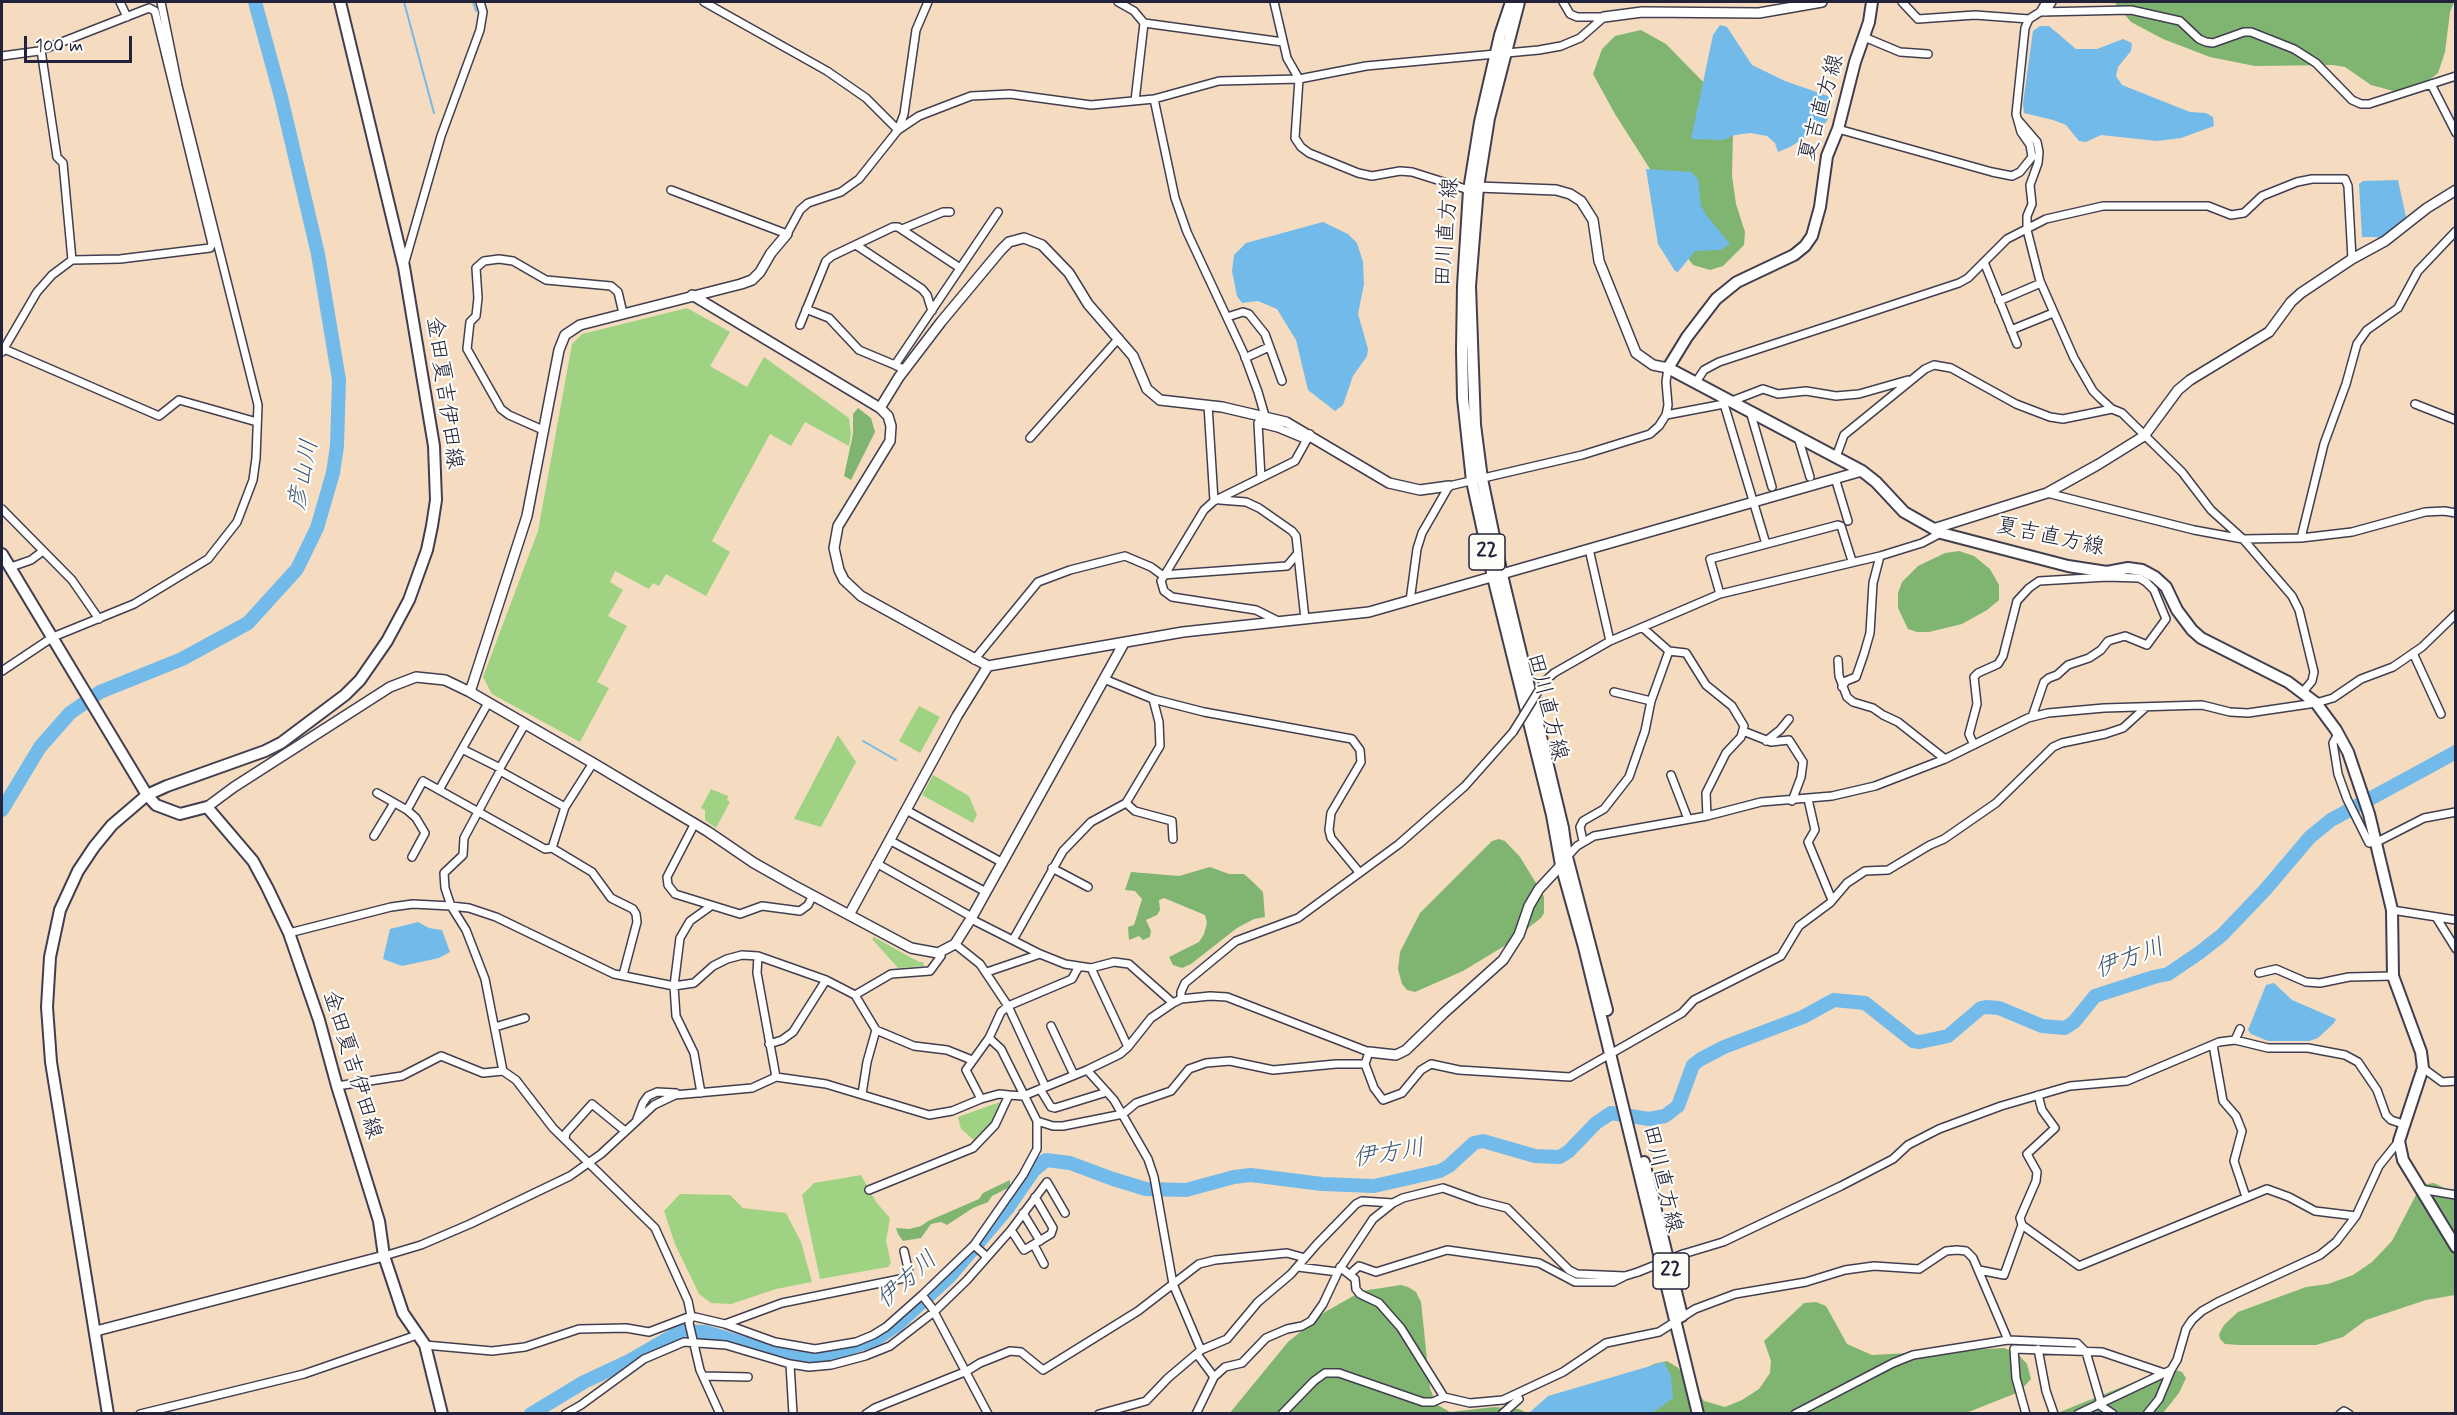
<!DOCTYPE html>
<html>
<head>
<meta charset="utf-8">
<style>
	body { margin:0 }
	#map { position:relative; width:2457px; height:1415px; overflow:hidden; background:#f5dcc0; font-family:Mynerve,sans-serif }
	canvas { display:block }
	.frame { position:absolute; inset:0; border:3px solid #22223b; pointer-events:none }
	.scale { position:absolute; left:24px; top:36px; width:108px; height:27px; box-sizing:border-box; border:3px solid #22223b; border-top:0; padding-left:8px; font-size:18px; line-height:21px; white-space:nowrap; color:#22223b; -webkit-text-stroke:4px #fdfcf7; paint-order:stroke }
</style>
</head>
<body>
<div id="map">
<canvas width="2457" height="1415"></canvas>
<div class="frame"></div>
<div class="scale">100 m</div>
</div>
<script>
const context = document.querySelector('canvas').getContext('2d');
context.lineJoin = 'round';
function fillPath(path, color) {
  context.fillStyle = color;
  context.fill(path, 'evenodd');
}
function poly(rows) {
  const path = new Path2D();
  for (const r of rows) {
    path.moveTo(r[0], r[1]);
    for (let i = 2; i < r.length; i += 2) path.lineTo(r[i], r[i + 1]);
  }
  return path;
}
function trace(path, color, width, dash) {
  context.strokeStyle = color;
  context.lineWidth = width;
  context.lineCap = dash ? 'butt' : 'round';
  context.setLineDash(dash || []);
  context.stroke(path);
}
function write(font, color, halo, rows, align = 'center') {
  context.font = font + ' Mynerve,"Klee One",sans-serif';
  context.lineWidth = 4.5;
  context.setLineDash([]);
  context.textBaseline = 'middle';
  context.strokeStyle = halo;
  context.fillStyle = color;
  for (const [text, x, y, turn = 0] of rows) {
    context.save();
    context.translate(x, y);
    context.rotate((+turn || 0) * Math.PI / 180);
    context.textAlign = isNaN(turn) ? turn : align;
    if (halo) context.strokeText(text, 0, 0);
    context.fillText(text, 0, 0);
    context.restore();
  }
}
fillPath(poly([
	[687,308,730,332,710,366,747,387,764,357,849,418,851,434,849,446,805,422,791,446,770,434,712,541,730,552,706,596,666,574,659,586,653,583,649,589,615,571,610,582,623,590,608,616,627,626,597,682,609,688,580,742,492,694,483,677,538,531,572,344,582,334],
	[919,706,940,717,920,753,899,741],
	[838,735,856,762,821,827,794,819],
	[933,775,969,796,977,815,973,823,922,795],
	[711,789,728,796,727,800,730,802,716,828,705,820,705,810,701,808],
	[874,937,919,962,923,962,924,966,898,968,872,939],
	[1000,1102,992,1122,975,1141,961,1129,958,1117],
	[861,1175,876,1202,890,1218,886,1241,891,1263,888,1267,820,1279,802,1195,814,1183],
	[680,1194,730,1195,743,1208,786,1213,801,1242,812,1282,776,1289,731,1304,711,1303,699,1294,675,1244,664,1211]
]), '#9fd383');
fillPath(poly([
	[2114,2,2454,2,2450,12,2445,52,2438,73,2419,88,2401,93,2371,85,2345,67,2333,65,2255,66,2210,57,2163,39,2131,22],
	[1641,30,1666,44,1713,92,1733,132,1732,176,1736,204,1745,232,1744,245,1723,266,1710,270,1693,265,1687,257,1650,169,1615,114,1593,74,1602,49,1615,36],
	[858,408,871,418,875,432,851,480,844,476,853,434,853,414],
	[1959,551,1974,556,1990,569,1999,585,1999,600,1987,610,1962,624,1929,632,1917,632,1908,629,1898,608,1898,593,1902,582,1918,566,1945,553],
	[1499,839,1505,841,1520,857,1536,883,1544,897,1544,913,1541,918,1506,945,1463,971,1415,992,1407,990,1402,984,1398,969,1400,952,1420,913,1492,841],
	[1210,867,1229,874,1244,874,1255,884,1263,892,1265,917,1254,919,1237,928,1191,964,1182,968,1173,965,1169,957,1199,942,1204,934,1207,923,1205,915,1164,898,1159,900,1160,910,1157,915,1146,920,1151,931,1150,937,1143,940,1139,936,1129,940,1128,927,1134,925,1142,899,1135,891,1125,890,1131,872,1179,876],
	[1010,1180,1010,1187,992,1196,988,1202,973,1208,947,1225,941,1222,931,1224,921,1238,903,1241,898,1234,896,1228,909,1229,921,1226,928,1221,979,1199,983,1193],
	[2434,1183,2455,1193,2455,1295,2426,1300,2366,1320,2343,1337,2316,1345,2239,1345,2225,1344,2220,1339,2219,1334,2224,1325,2238,1312,2306,1287,2328,1284,2353,1275,2372,1262,2392,1241,2418,1191,2427,1184],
	[1401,1285,1408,1287,1416,1292,1421,1302,1430,1388,1436,1404,1450,1412,1494,1407,1519,1409,1527,1413,1229,1414,1288,1342,1325,1312,1362,1291],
	[1816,1302,1826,1306,1847,1344,1872,1355,2004,1348,2018,1354,2027,1364,2031,1379,2019,1392,1966,1413,1576,1414,1615,1384,1654,1364,1667,1361,1677,1367,1687,1377,1704,1401,1725,1407,1742,1400,1759,1389,1770,1373,1771,1361,1764,1341,1804,1303],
	[2169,1368,2182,1372,2186,1378,2179,1393,2163,1413,2055,1414]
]), '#7fb571');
fillPath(poly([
	[1720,25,1727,27,1752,65,1785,81,1828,96,1830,101,1828,119,1823,126,1790,147,1778,152,1775,143,1767,136,1750,133,1735,135,1723,140,1691,139,1713,35],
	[2040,26,2049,26,2076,49,2097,49,2123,39,2132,43,2131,51,2118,67,2116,76,2122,85,2190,112,2206,113,2213,117,2214,126,2181,138,2157,141,2101,135,2086,142,2079,141,2066,125,2053,120,2024,113,2023,104,2033,31],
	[1646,169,1691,172,1698,179,1701,206,1707,216,1730,244,1720,250,1695,251,1678,272,1675,271,1658,244],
	[2398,180,2406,217,2380,239,2377,237,2362,237,2359,184,2363,181],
	[1323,222,1348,234,1357,243,1363,262,1364,284,1358,314,1368,349,1367,356,1353,376,1343,405,1335,411,1308,390,1296,340,1277,309,1258,301,1242,303,1237,296,1232,271,1234,255,1246,243],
	[418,922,429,928,442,930,450,952,439,958,402,966,383,959,390,929],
	[2274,983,2292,1000,2336,1019,2334,1023,2318,1038,2309,1041,2268,1041,2251,1034,2248,1030,2266,985],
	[1664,1362,1671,1376,1673,1398,1652,1413,1529,1413,1548,1396]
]), '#72baea');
trace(poly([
	[404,2,434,113],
	[473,2,476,11],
	[863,741,896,760]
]), '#72baea', 2);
trace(poly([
	[2,810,40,747,70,713,100,692,182,659,248,623,297,569,317,528,333,473,337,446,339,380,318,254,281,97,255,2],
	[531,1414,584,1382,629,1361,681,1331,705,1332,771,1351,806,1357,836,1353,876,1339,897,1325,950,1276,1007,1209,1034,1170,1046,1160,1070,1163,1113,1179,1146,1189,1186,1190,1234,1177,1251,1175,1322,1184,1374,1186,1440,1171,1449,1166,1474,1143,1483,1141,1535,1156,1560,1157,1569,1151,1596,1123,1611,1113,1649,1119,1665,1116,1678,1106,1693,1065,1701,1059,1724,1047,1803,1017,1834,1000,1865,1003,1913,1041,1920,1042,1948,1036,1981,1008,1986,1007,1999,1008,2042,1026,2065,1028,2074,1022,2095,996,2154,977,2168,974,2199,953,2222,935,2265,890,2310,837,2331,820,2456,752]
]), '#72baea', 14);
const minor = poly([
	[120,2,127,17],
	[704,2,827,71,866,98,898,130],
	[1118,2,1134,11,1144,23,1283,42],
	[1274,2,1287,58,1299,79,1295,138,1301,147,1309,153,1358,173,1372,176,1400,171,1412,172,1469,190,1472,189],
	[1563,2,1570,14,1577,17,1604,17],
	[1902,2,1918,19,1975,15,2029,19],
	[2040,12,2046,2],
	[2046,12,2052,2],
	[1864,37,1900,52,1928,54],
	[41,50,57,157,63,163,72,260],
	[2,56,39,51,149,8,155,11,212,244,210,248,120,259,72,260,52,275,37,292,2,352],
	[2431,84,2456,133],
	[1154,99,1175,198,1187,232,1244,354,1258,392,1265,416],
	[1135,101,1144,23],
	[2019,121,2037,142,2039,152,2038,163,2030,185,2032,204,2027,216,2027,230,2040,281,2074,358,2093,391,2101,399,2112,409,2122,413,2182,472,2211,510,2243,539,2292,596,2299,610,2314,672,2312,681,2302,693],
	[1838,129,1992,172,2012,176,2020,172,2032,157,2030,145,2021,132,2016,114,2025,28,2029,19,2040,12,2131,10,2180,21,2199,39,2206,42,2213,43,2244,32,2251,32,2294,49,2316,63,2352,100,2361,104,2369,104,2456,76],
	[898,130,919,116,971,96,1010,94,1091,105,1154,99,1219,81,1299,79,1366,66,1539,50,1561,46,1580,38,1604,17],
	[671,190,787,234,800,210,808,203,841,192,859,179,898,130,904,114,916,30,928,2],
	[902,229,943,212,950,212],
	[856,245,922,289,927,295,932,311],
	[1984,262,2017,344],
	[404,265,441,136,480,30,483,12,480,2],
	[1999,301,2041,283],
	[806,309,829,318,859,350,895,365],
	[1227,317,1243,312,1249,314,1265,334,1282,381],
	[800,325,826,261,832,256,893,227,898,227,960,268],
	[2011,330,2053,313],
	[2,348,159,416,179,400,257,422],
	[1245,358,1269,347],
	[905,370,895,365,998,212],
	[1696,382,1704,370,1719,362,1959,283,1968,278,2007,239,2046,219,2103,206,2208,206,2231,215,2244,213,2262,196,2297,182,2312,179,2345,179,2348,186,2352,259],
	[1724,404,1766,544],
	[2415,404,2456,420],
	[1208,405,1214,501],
	[1750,411,1772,487],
	[1666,415,1724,404,1763,389,1778,394,1806,391,1836,396,1859,394,1908,380],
	[543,430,509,415,501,409,467,349,470,322,476,316,478,298,476,268,484,261,499,259,513,261,546,280,611,286,618,292,623,313],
	[1798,437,1810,477],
	[1030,438,1119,338],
	[1836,457,1844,435,1925,369,1934,365,1951,368,2016,404,2050,417,2063,419,2112,409],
	[1261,478,1258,423,1278,428,1307,440],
	[1835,478,1848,521],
	[2047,493,2194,530,2243,539,2301,538,2352,532,2425,512,2444,511,2456,513],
	[1220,500,1246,502,1259,508,1292,531,1296,536,1305,619],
	[2,509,72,580,99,619],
	[2301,538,2324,444,2346,384,2357,344,2367,330,2398,308,2418,271,2456,231],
	[1589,549,1610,641],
	[11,567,31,560,43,551],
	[1720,594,1710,559,1838,525,1841,526,1852,561],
	[1410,601,1417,549,1422,533,1449,486,1582,455,1650,434,1659,426,1666,415,1668,405,1666,382,1668,368],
	[1276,620,1256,610,1172,597,1164,591,1161,581,1204,510,1214,501,1295,461,1310,434],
	[1643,628,1669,651,1686,653,1706,685,1732,706,1744,726,1741,737,1726,753,1706,793,1707,816],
	[2413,653,2441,714],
	[974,660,1038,582,1070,570,1125,556,1151,567,1162,575,1287,566,1298,553],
	[1838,660,1839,676,1847,697,1853,702,1873,708,1883,715,1898,722,1945,759],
	[2,671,53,637,134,604,208,559,237,522,253,480,256,458,258,405,178,86,161,2],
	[1104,679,1153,699,1204,712,1352,739,1360,750,1361,762,1331,813,1329,830,1331,838,1359,872],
	[1544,682,1554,673,1610,641,1720,594,1880,556,1922,543,1941,533],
	[1842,687,1846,681,1856,677,1864,654,1870,633,1873,583,1880,556],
	[1614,692,1651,701],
	[2032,717,2044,682,2049,678,2057,675,2068,665,2089,658,2101,650,2108,641,2125,636,2147,645,2166,619,2154,590,2146,582,2139,578,2107,577],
	[1743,731,1771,742,1789,740,1803,762,1801,777,1792,801],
	[2338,734,2333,743,2338,774,2347,799,2369,843,2377,842,2424,818,2456,812],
	[1766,741,1780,730,1789,719],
	[1974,745,1969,734,1977,704,1974,677,1978,673,1998,664,2003,656,2017,601,2029,588,2039,581,2107,577,2107,572],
	[462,749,500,768,500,771],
	[500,768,525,724],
	[1671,775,1688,819],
	[439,790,488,703],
	[377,793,407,810,416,818,425,833,412,857],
	[1808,799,1815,830,1808,842,1832,900],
	[1126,803,1135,811,1172,821,1173,839],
	[565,807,500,771,464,838,463,855,444,873,445,888,451,906,466,930,485,979,503,1071,516,1080,553,1128,655,1228,688,1301,691,1316,689,1323,700,1370,720,1414],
	[407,810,423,781,545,849,552,848,592,872,611,898,633,909,636,914,637,922,623,975],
	[906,810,1003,863],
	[695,823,667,877,668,885,675,894,740,914,762,906,800,911,808,905,813,895],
	[374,836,394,803],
	[889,840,986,892],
	[1583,841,1580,827,1583,821,1604,809,1629,777,1645,731,1651,701,1669,651],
	[552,848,565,807,593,763],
	[1567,857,1577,846,1594,836,1707,816,1761,802,1832,796,1875,786,1945,759,2028,718,2048,713,2104,708,2202,705,2230,712,2248,713,2316,703,2333,698,2361,679,2393,667,2422,647,2456,614],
	[876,863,972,917],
	[1052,868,1088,887],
	[2392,910,2456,920],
	[2436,917,2456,949],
	[971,919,1040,954,1065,964,1091,968,1114,962,1129,964,1173,1003],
	[289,933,391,907,413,904,451,906,469,908,496,917,614,974,674,986,694,983,713,966,727,959,742,955,758,956,826,980,855,995,876,1030,914,1046,947,1050,972,1060],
	[1013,940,1063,851,1091,822,1126,803,1160,746,1159,722,1153,699],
	[955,944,980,964,1008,1006,1045,1086],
	[758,956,757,973,776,1077],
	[987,972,1040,954],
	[2259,973,2276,969,2306,982,2320,983,2349,977,2393,976],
	[855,995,891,974,930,971,941,956,938,953],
	[1181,999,1181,992,1185,983,1236,941,1298,918,1399,844,1465,786,1513,732],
	[1051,1026,1074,1075],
	[495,1027,525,1018],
	[2235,1040,2240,1029],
	[769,1044,782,1040,793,1032,826,980],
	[2213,1045,2223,1101,2236,1116,2242,1131,2234,1161,2246,1197],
	[1128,1047,1151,1018,1173,1003,1181,999,1210,996,1227,997,1369,1052,1365,1064,1374,1088,1383,1100,1402,1093,1421,1070,1431,1064,1459,1070,1570,1077,1682,1013,1694,1000,1781,956,1799,926,1830,903,1847,883,1865,871,1888,870,1930,845,1944,839,1996,803,2053,747,2062,743,2105,734,2123,728,2145,708],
	[2423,1068,2442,1082,2456,1081],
	[1087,1070,1114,1100,1148,1159,1154,1177,1173,1284,1201,1350],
	[337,1086,402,1076,441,1056,483,1073,503,1071],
	[1040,1089,1051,1107,1055,1108,1107,1092],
	[701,1093,694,1053,676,1016,674,986,680,938,690,921,711,906],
	[862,1094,867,1062,876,1030],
	[981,1099,999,1094,1009,1095],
	[637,1119,643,1103,648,1096,657,1092,676,1093],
	[1037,1121,1053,1126,1063,1126,1123,1114,1136,1103,1171,1091,1189,1069,1206,1063,1230,1061,1273,1070,1336,1064,1365,1064],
	[565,1139,566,1133,592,1104,625,1131],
	[2420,1189,2456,1195],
	[869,1190,973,1148,995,1125,1009,1095,1023,1096,1033,1092,1087,1070,1120,1054,1128,1047,1091,968],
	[1023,1213,1040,1241],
	[2022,1225,2079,1266,2267,1189,2289,1197,2315,1211,2356,1216],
	[1011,1230,1024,1250,1051,1234,1053,1228,1035,1197],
	[974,1245,987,1257],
	[1034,1245,1044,1264],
	[1683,1254,1723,1242,1841,1186,1893,1159,1908,1145,1939,1129,2001,1106,2070,1086,2127,1081,2219,1042,2235,1040,2268,1048,2308,1048,2345,1055,2358,1062,2377,1090,2386,1115,2391,1120,2403,1124],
	[384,1256,421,1245,470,1224,570,1176,601,1154,654,1105,675,1095,752,1088,776,1077,826,1084,929,1115,952,1111,981,1099,966,1070,989,1038,1001,1012,1008,1006,1072,979,1078,968],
	[1340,1267,1355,1279,1356,1289,1360,1294,1379,1303,1401,1328,1444,1397],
	[1339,1270,1373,1219,1393,1203],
	[1979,1270,2004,1275,2022,1225,2020,1218,2036,1181,2037,1172,2027,1154,2055,1128,2042,1110,2038,1095],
	[1350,1274,1359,1266,1376,1272,1447,1250,1539,1263,1575,1282,1613,1282,1625,1276],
	[922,1295,932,1308,988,1414],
	[725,1324,782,1303,910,1277,904,1251],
	[425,1345,492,1351,525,1347,579,1329,626,1328,649,1332,691,1316,725,1324,775,1342,815,1349,856,1342,873,1335,886,1327,922,1295,974,1245,1023,1175,1037,1149,1037,1121,1001,1049,989,1038],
	[2038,1349,2046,1391,2054,1414],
	[790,1364,793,1414],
	[703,1376,748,1377],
	[1214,1377,1225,1367,1242,1363,1266,1338,1287,1329,1302,1326,1311,1321,1323,1304,1338,1272,1298,1267],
	[2098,1404,2113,1414],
	[140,1414,304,1374,417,1335],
	[565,1414,581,1405,644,1359,684,1342,726,1345,790,1364,809,1367,831,1365,865,1356,890,1346,934,1312,967,1280,1011,1230,1047,1182,1065,1213],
	[866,1414,875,1408,967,1371,980,1363,1010,1351,1021,1352,1043,1370,1138,1311,1199,1264,1215,1260,1287,1253,1305,1258],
	[1099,1414,1146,1401,1168,1378,1201,1350,1227,1339,1258,1302,1291,1274,1317,1244,1356,1204,1362,1201,1393,1203,1403,1198,1443,1188,1479,1201,1507,1208,1569,1270,1577,1274,1625,1276,1638,1272],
	[1196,1414,1214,1377,1197,1354],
	[1282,1414,1314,1381,1325,1373,1339,1373,1423,1402,1433,1402,1444,1397,1470,1403,1503,1400,1563,1372,1606,1343,1659,1332,1695,1309,1735,1294,1806,1282,1845,1270,1874,1266,1919,1269,1946,1251,1957,1250,1966,1251,1973,1258,2008,1340],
	[1502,1414,1519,1399,1516,1394],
	[1795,1414,1893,1363,1913,1355,2008,1340,2077,1343,2086,1352,2101,1403],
	[2026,1414,2016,1378,2014,1349,2102,1352,2164,1373],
	[2078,1414,2171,1370,2177,1360,2186,1329,2192,1320,2202,1311,2218,1302,2320,1255,2336,1242,2356,1216,2379,1166,2399,1141],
	[2147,1414,2159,1399,2171,1370],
	[2340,1414,2344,1411,2349,1414]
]);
const tertiary = poly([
	[1604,17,1642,12,1759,13,1822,2],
	[1478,187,1556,190,1570,194,1581,201,1593,220,1599,261,1636,353,1653,365,1668,368],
	[692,295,880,408,888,416,891,426,890,441,838,526,834,548,839,570,844,580,861,596,988,666,1183,632,1369,612,1862,471],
	[880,408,899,377,941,322,1001,250,1009,242,1024,238,1042,245,1069,273,1088,304,1133,356,1147,389,1160,400,1222,407,1286,422,1389,483,1420,490,1449,486],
	[1933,529,2047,493,2099,464,2144,436,2178,390,2190,380,2269,332,2291,302,2301,293,2352,259,2385,241,2427,208,2456,190],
	[470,692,527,516,559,350,565,335,580,325,741,284,752,280,760,272,771,253,787,234],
	[207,807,234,787,390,687,416,677,445,680,470,692,593,763,707,831,754,863,793,885,911,948,938,953,955,944,972,917,1124,643],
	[849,915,957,716,988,666],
	[1369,1052,1396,1055,1406,1050,1444,1013,1503,960,1519,935,1529,906,1539,889,1564,862],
	[96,1331,384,1256]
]);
const secondary = poly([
	[1872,2,1869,22,1855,62,1838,129,1827,156,1820,207,1812,236,1805,246,1794,255,1737,282,1716,299,1687,337,1668,368,1862,471,1876,482,1904,512,1941,533,2068,566,2107,572,2128,568,2142,570,2155,577,2166,587,2177,610,2192,630,2201,638,2288,682,2316,703,2336,730,2348,752,2369,814,2392,910,2393,976,2421,1052,2423,1068,2399,1141,2403,1160,2456,1247],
	[2,554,147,795,156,805,180,814,207,807,253,861,267,887,289,933,319,1020,337,1086,379,1221,384,1256,403,1313,425,1345,442,1414],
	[108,1414,51,1062,47,1007,50,957,60,910,78,871,94,847,112,825,147,795,167,786,265,751,281,743,345,695,360,680,387,641,409,600,427,550,432,526,436,500,434,446,404,267,340,2]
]);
const primary = poly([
	[1511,2,1500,35,1480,122,1469,190,1463,286,1462,350,1463,398,1472,481,1493,577,1552,815,1561,865,1584,947,1698,1414],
	[1519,2,1489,118,1478,187,1470,286,1475,425,1482,479,1502,575,1563,828,1567,857,1607,1010],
	[1644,1162,1682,1316]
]);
trace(minor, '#423e4f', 10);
trace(tertiary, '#423e4f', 12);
trace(secondary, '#423e4f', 14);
trace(primary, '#423e4f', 14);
trace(minor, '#fff', 7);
trace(tertiary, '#fff', 9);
trace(secondary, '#fff', 10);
trace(primary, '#fff', 10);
const minorBridge = poly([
	[1513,732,1544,682],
	[1638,1272,1683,1254]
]);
trace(minorBridge, '#423e4f', 10, []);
trace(minorBridge, '#fff', 7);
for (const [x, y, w] of [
	[1487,552,36],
	[1671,1271,36]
]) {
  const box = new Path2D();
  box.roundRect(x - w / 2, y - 18, w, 36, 4.5);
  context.fillStyle = '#fdfcf7';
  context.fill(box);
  trace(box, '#22223b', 1.5);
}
write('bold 21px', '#22223b', null, [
	["22",1487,552],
	["22",1671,1271]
]);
write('22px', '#22223b', '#fdfcf7', [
	["夏吉直方線",1823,108,-74],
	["田川直方線",1448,232,-86],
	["金田夏吉伊田線",443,393,82],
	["夏吉直方線",2050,538,12],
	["田川直方線",1546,707,76],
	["金田夏吉伊田線",351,1065,73],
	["田川直方線",1661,1179,77]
]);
write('italic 24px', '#3e5778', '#fdfcf7', [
	["彦山川",305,475,-79],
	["伊方川",2130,960,-20],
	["伊方川",1389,1155,-9],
	["伊方川",908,1281,-42]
]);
</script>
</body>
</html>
